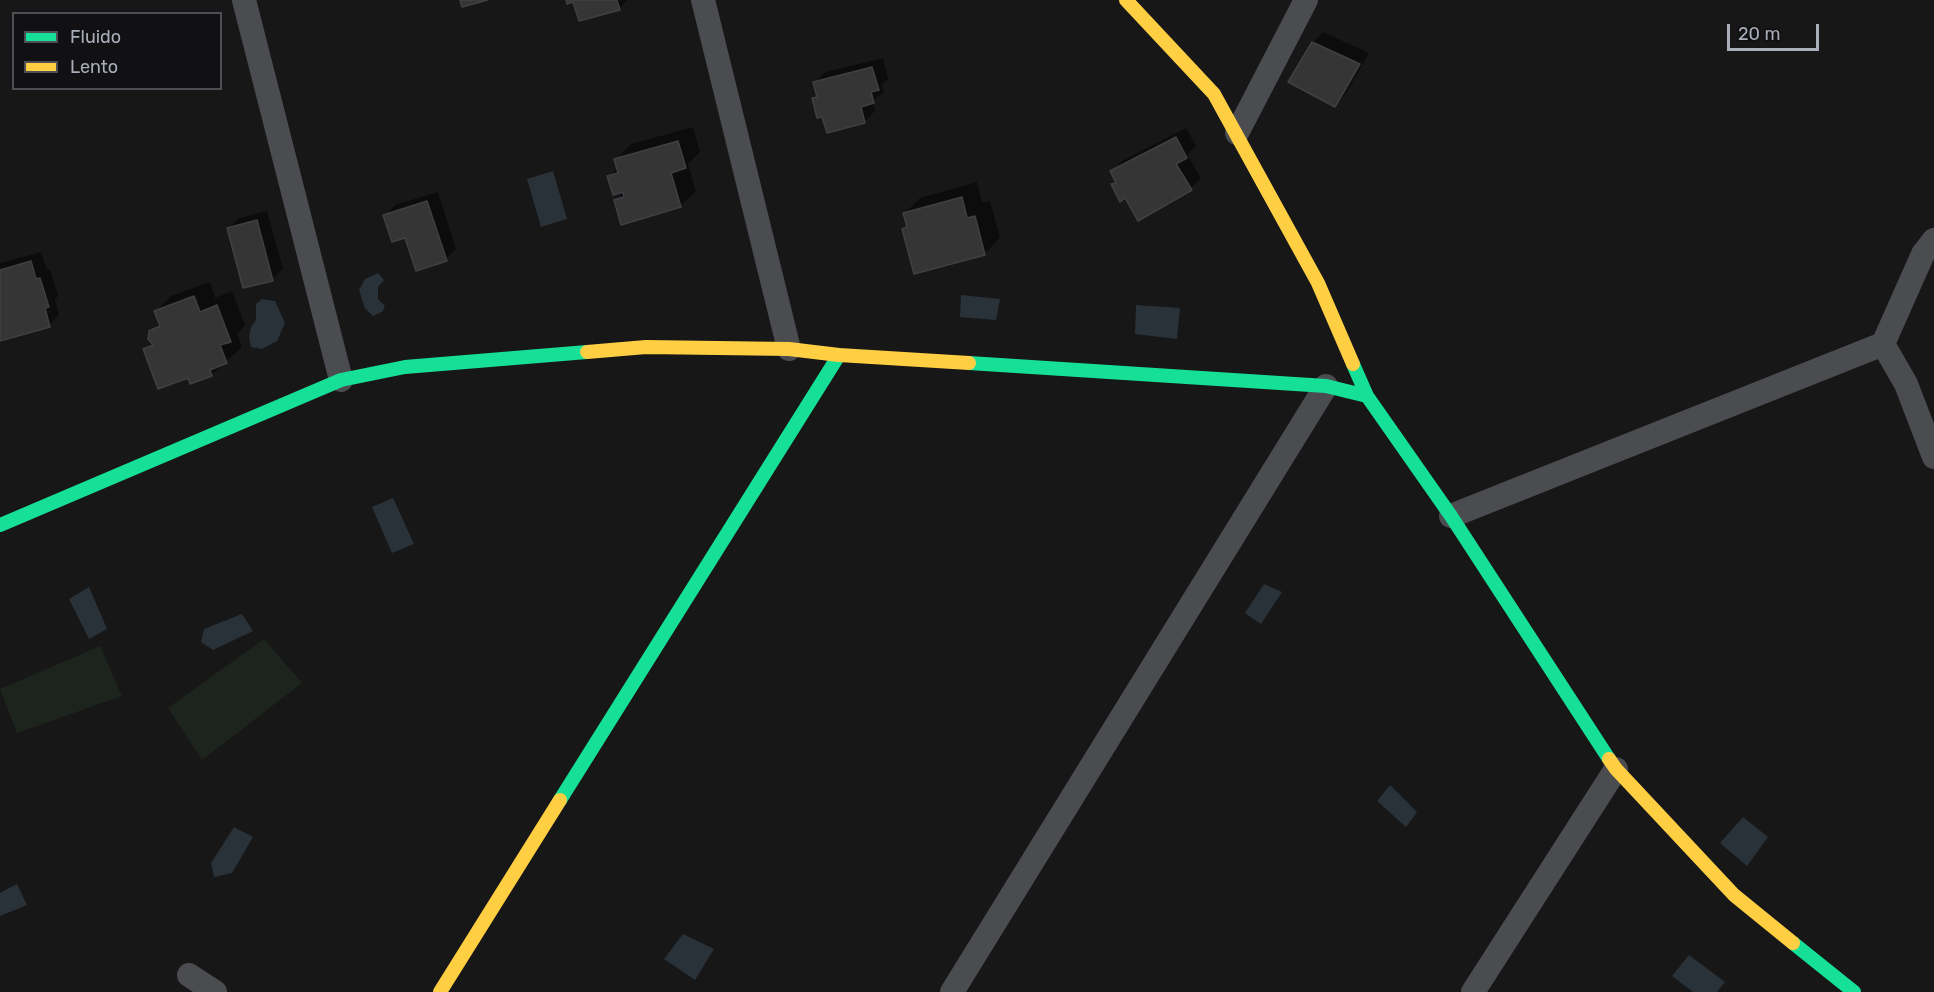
<!DOCTYPE html>
<html>
<head>
<meta charset="utf-8">
<style>
	body { margin:0 }
	#map { position:relative; width:1934px; height:992px; overflow:hidden; background:#171717; font-family:Rubik,sans-serif }
	canvas { display:block }
	.legend { position:absolute; left:12px; top:12px; width:210px; height:78px; box-sizing:border-box; background:#111113; border:2px solid #4d4f55; margin:0; padding:8px 10px; list-style:none; font-size:18px; color:#a8adb8 }
	.legend li { display:flex; align-items:center; gap:12px; height:30px }
	.legend b { width:30px; border:2px solid #4d4f55 }
	.scale { position:absolute; left:1727px; top:24px; width:92px; height:27px; box-sizing:border-box; border:3px solid #a8adb8; border-top:0; padding-left:8px; font-size:18px; line-height:21px; white-space:nowrap; color:#a8adb8; -webkit-text-stroke:4px #111113; paint-order:stroke }
</style>
</head>
<body>
<div id="map">
<canvas width="1934" height="992"></canvas>
<ul class="legend">
<li><b style="height:8px;background:#16e098"></b>Fluido</li>
<li><b style="height:8px;background:#ffcf43"></b>Lento</li>
</ul>
<div class="scale">20 m</div>
</div>
<script>
const context = document.querySelector('canvas').getContext('2d');
context.lineJoin = 'round';
function fillPath(path, color) {
  context.fillStyle = color;
  context.fill(path, 'evenodd');
}
function poly(rows) {
  const path = new Path2D();
  for (const r of rows) {
    path.moveTo(r[0], r[1]);
    for (let i = 2; i < r.length; i += 2) path.lineTo(r[i], r[i + 1]);
  }
  return path;
}
function trace(path, color, width, dash) {
  context.strokeStyle = color;
  context.lineWidth = width;
  context.lineCap = dash ? 'butt' : 'round';
  context.setLineDash(dash || []);
  context.stroke(path);
}
fillPath(poly([
	[264,639,302,683,202,760,168,708],
	[100,646,122,696,17,733,0,689]
]), '#1d241e');
fillPath(poly([
	[553,171,567,219,541,227,527,179],
	[378,273,384,280,378,287,378,299,385,306,382,312,373,316,365,308,359,290,365,279],
	[961,295,1000,299,996,320,960,317],
	[262,299,275,301,285,323,277,341,262,349,251,347,249,337,251,327,256,320,256,304],
	[1136,305,1180,308,1177,339,1135,334],
	[393,498,414,544,392,553,372,507],
	[1264,584,1282,592,1261,624,1245,613],
	[89,587,107,629,89,639,69,599],
	[242,614,253,631,213,650,201,642,204,629],
	[1390,785,1417,812,1406,827,1377,801],
	[1743,817,1768,837,1747,866,1720,843],
	[234,827,253,837,232,873,214,877,211,863],
	[17,884,27,905,0,916,0,893],
	[683,934,714,949,695,980,664,959],
	[1689,955,1725,982,1717,992,1693,992,1672,976]
]), '#2a3239');
fillPath(poly([
	[567,0,627,0,619,9],
	[1323,32,1369,53,1345,95,1335,105,1290,81,1313,42],
	[883,58,888,79,882,85,884,92,872,102,875,111,865,121,823,115,814,99,818,94,815,83,825,72],
	[693,127,700,152,688,164,696,191,680,206,616,200,627,190,609,177,618,168,616,160,631,144],
	[1186,128,1196,146,1187,155,1201,178,1191,188,1126,196,1113,185,1117,181,1112,171,1122,161],
	[977,182,982,203,990,201,1000,238,985,253,915,272,904,229,908,225,905,213,920,198],
	[438,192,456,249,446,259,406,237,385,216,395,205],
	[267,211,283,269,272,279,229,228,239,218],
	[41,252,47,270,50,269,58,296,55,299,59,315,49,325,0,339,0,263],
	[210,282,215,298,232,291,245,325,237,334,242,347,211,375,145,349,152,342,151,332,160,323,156,311,171,296]
]), '#0007');
const building = poly([
	[460,0,488,0,462,7,460,0],
	[566,0,617,0,620,10,579,21,573,2,567,4,566,0],
	[1312,42,1360,64,1335,107,1288,82,1312,42],
	[872,67,879,90,871,92,874,103,861,107,865,123,827,133,822,117,817,118,812,98,817,97,813,82,872,67],
	[1176,137,1187,158,1176,164,1192,190,1138,221,1125,198,1120,202,1111,184,1116,183,1110,171,1176,137],
	[678,141,686,168,671,173,681,207,621,225,614,200,624,197,623,192,613,195,607,176,618,173,614,159,678,141],
	[962,197,967,218,975,216,985,255,914,274,902,229,907,227,903,213,962,197],
	[427,201,447,261,416,271,405,238,392,242,383,215,427,201],
	[257,220,273,281,243,288,227,228,257,220],
	[31,261,36,279,40,278,49,307,45,308,50,327,0,341,0,270,31,261],
	[194,296,200,312,217,305,231,342,220,345,227,363,210,370,212,376,190,384,188,378,158,389,143,349,153,345,148,339,149,331,160,326,154,311,194,296]
]);
fillPath(building, '#353536');
trace(building, '#3f4043', 1.5);
trace(poly([
	[244,0,341,380],
	[703,0,789,349],
	[1237,133,1306,0],
	[1883,344,1906,384,1934,457],
	[1451,516,1883,344,1923,254,1934,240],
	[189,975,215,992],
	[952,992,1326,386],
	[1473,992,1616,769]
]), '#4b4c50', 24);
trace(poly([
	[969,363,1326,386,1367,396],
	[1353,364,1367,396,1451,516,1609,759],
	[0,525,341,380,405,367,587,352],
	[560,800,839,355],
	[1793,943,1854,992]
]), '#16e098', 14);
trace(poly([
	[1126,0,1214,94,1318,283,1353,364],
	[587,352,646,347,789,349,839,355,969,363],
	[1609,759,1616,769,1734,895,1793,943],
	[440,992,560,800]
]), '#ffcf43', 14);
</script>
</body>
</html>
